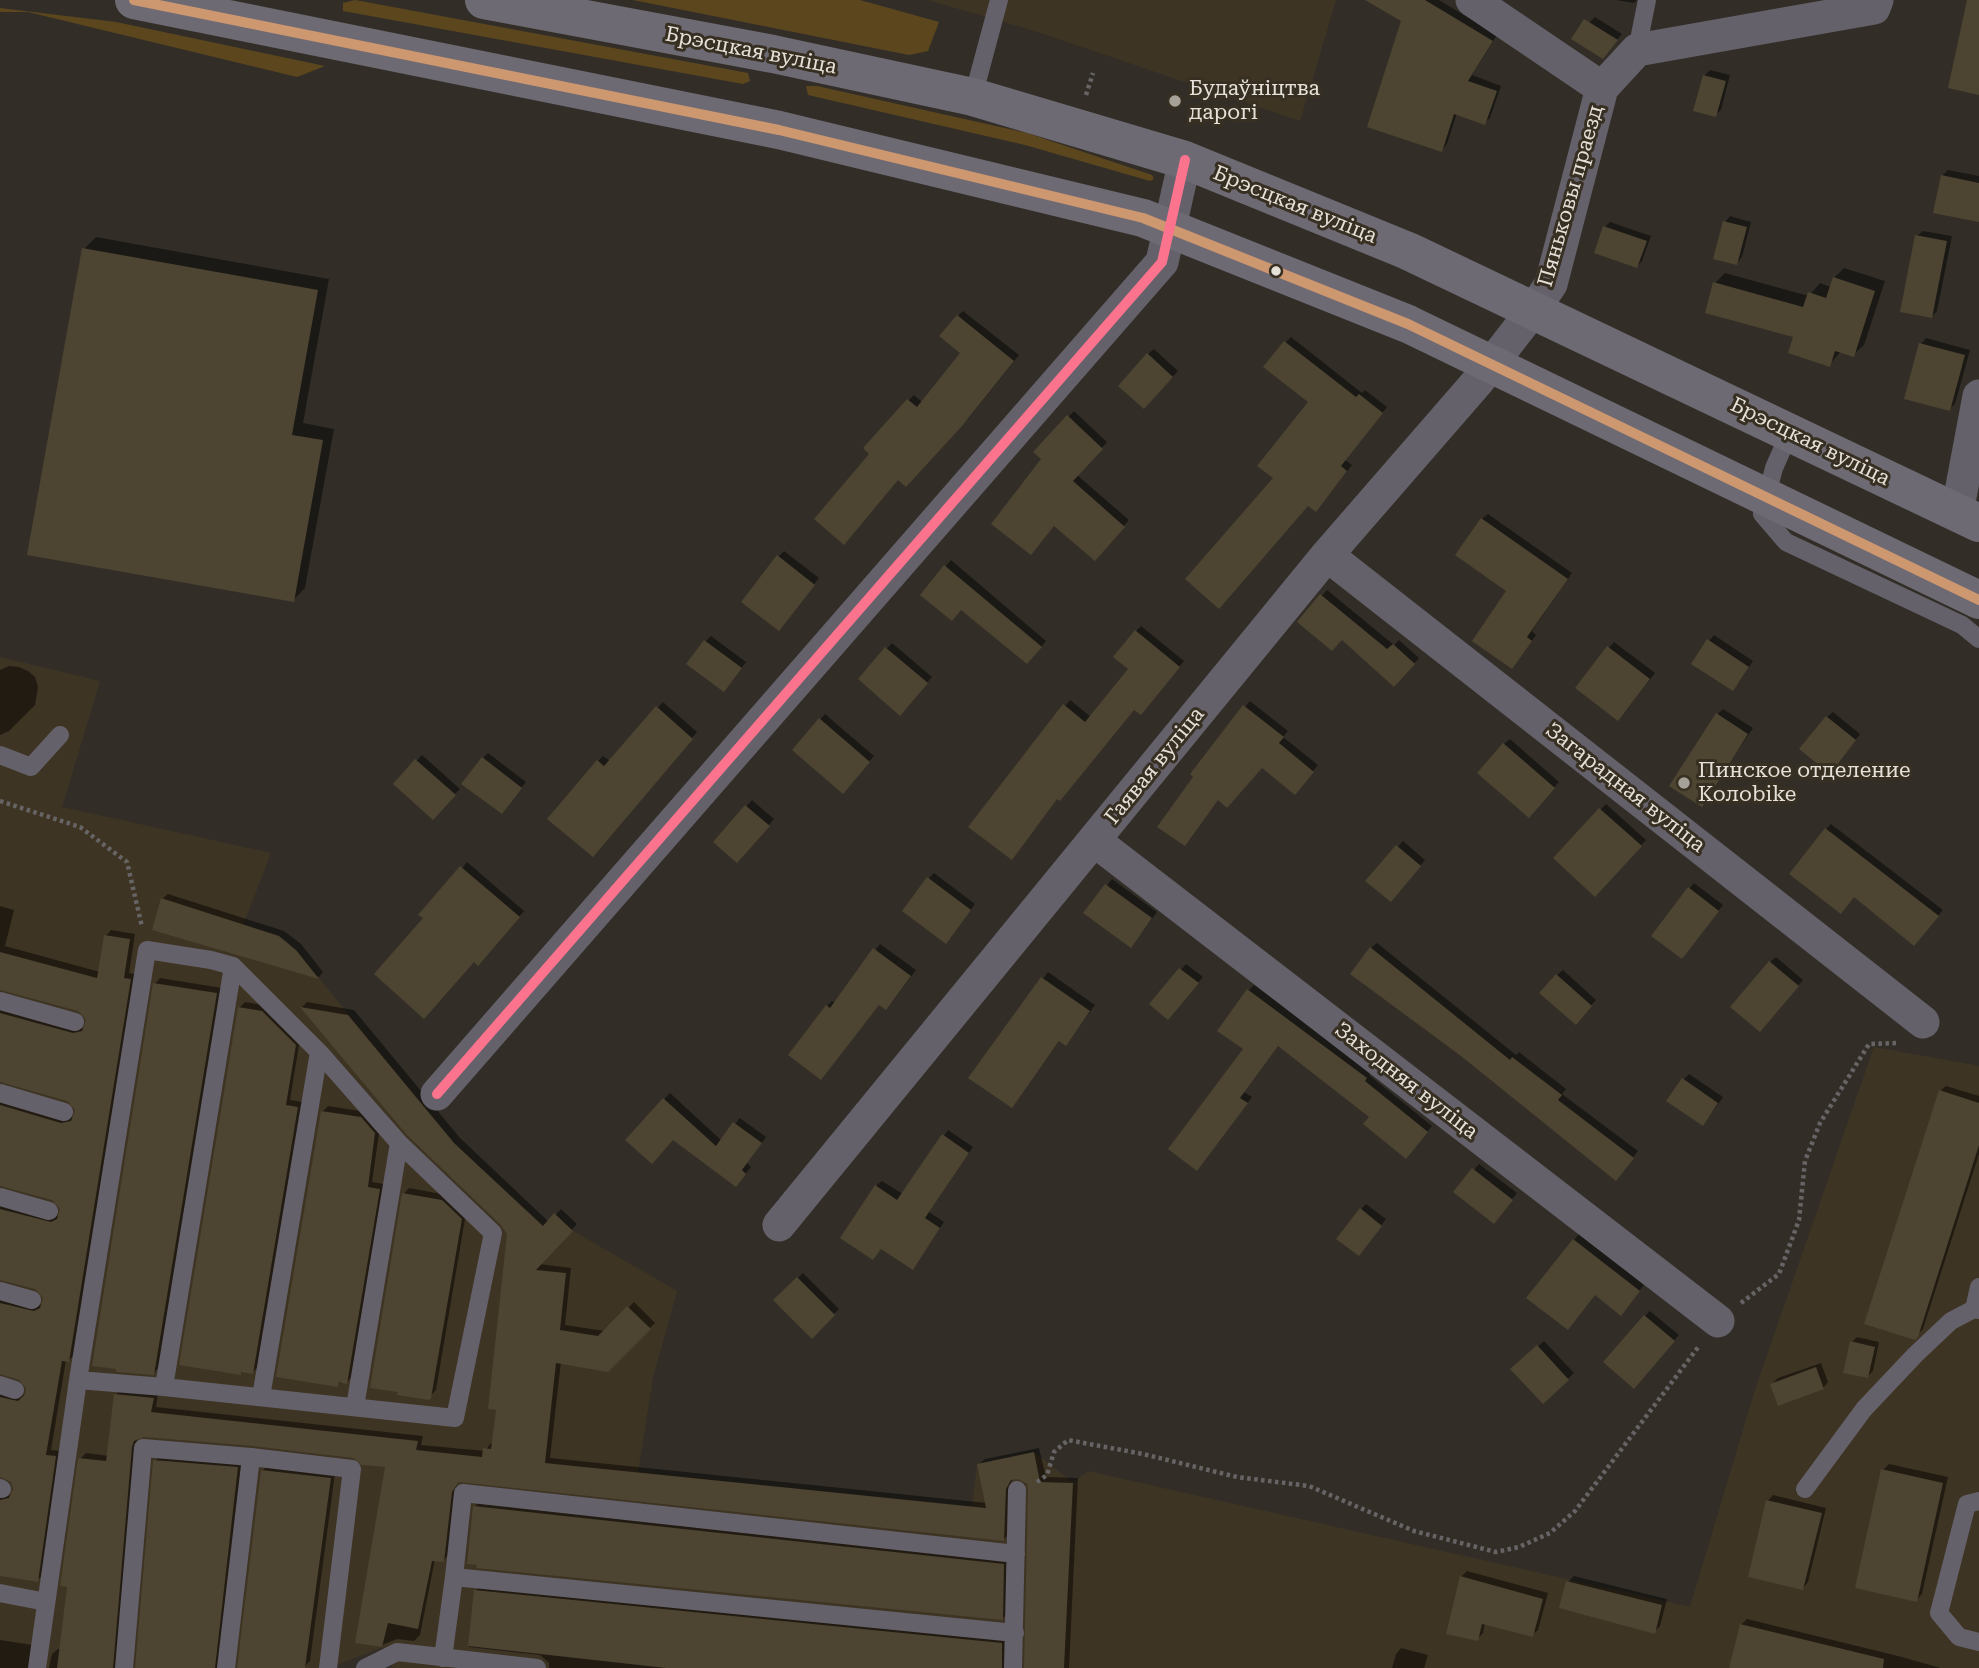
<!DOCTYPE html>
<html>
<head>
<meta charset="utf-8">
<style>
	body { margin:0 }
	canvas { display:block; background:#322e27 }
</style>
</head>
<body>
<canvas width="1979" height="1668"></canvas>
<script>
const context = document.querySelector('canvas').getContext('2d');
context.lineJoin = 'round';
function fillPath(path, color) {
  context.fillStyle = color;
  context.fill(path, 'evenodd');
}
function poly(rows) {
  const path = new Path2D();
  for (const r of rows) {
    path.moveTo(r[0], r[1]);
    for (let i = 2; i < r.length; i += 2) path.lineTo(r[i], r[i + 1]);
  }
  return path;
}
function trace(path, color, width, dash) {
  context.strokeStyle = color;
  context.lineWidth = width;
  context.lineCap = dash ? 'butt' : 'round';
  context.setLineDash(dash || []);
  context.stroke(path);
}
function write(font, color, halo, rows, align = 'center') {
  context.font = font + ' "Roboto Serif",serif';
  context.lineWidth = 6;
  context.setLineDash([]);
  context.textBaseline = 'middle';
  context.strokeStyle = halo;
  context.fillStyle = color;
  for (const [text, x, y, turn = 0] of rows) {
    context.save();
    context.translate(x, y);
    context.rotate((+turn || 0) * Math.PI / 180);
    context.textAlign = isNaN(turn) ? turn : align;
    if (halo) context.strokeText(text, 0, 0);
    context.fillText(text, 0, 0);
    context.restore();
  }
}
fillPath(poly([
	[928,0,1336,0,1300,121,1035,31],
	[0,657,100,681,62,807,271,853,243,925,296,950,454,1143,542,1226,554,1213,573,1231,677,1291,653,1377,638,1472,972,1507,977,1464,1034,1452,1073,1483,1088,1471,1690,1607,1755,1390,1874,1047,1979,1066,1979,1668,393,1668,383,1647,329,1668,0,1668]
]), '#3e3423');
fillPath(poly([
	[355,0,748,73,750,81,743,84,343,11,343,3],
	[633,0,860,0,939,22,928,51,909,55],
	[0,8,116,22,325,66,297,77,28,12,0,12],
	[806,86,817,86,1027,133,1152,175,1154,179,1150,181,1025,145,808,95]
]), '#5c461e');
fillPath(poly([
	[1368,0,1439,0,1497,35,1472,75,1501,86,1490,118,1484,123,1457,113,1447,144,1442,150,1403,20],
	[1616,0,1637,0,1634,3],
	[1595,17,1622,34,1608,51,1585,46,1590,22],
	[1710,70,1730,75,1721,110,1715,115,1704,76],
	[1948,170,1979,176,1979,220,1942,176],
	[1730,216,1751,222,1742,257,1737,263,1725,222],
	[1610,222,1651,236,1642,261,1637,266,1605,227],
	[1923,231,1952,236,1937,311,1931,317,1917,236],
	[96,237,329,279,303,423,334,429,305,588,293,600,84,249],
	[1844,268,1885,281,1864,345,1853,355,1841,351,1829,365,1795,336,1715,283,1725,273,1809,296,1820,283,1831,287,1834,278],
	[963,311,1019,355,968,419,871,453,866,448,909,400,914,395,923,403,962,352,958,316],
	[1291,337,1362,393,1365,390,1387,407,1345,460,1352,465,1321,504,1275,478,1310,401,1286,342],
	[1926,338,1970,350,1955,404,1949,409,1921,344],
	[1154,349,1178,371,1144,407,1148,354],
	[1074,411,1107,442,1077,475,1129,520,1100,554,1043,459,1035,452],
	[1488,514,1572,573,1532,631,1536,635,1512,667,1509,591,1482,519],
	[784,551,819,578,784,623,778,557],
	[951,560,1046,641,1033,657,962,608,922,594],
	[1327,590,1394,645,1399,640,1419,658,1394,685,1342,638,1299,622],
	[1141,626,1184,661,1146,708,1135,708,1058,797,970,827,1070,700,1091,717,1130,669,1136,631],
	[1714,635,1753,661,1738,684,1709,641],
	[711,636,746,662,730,684,706,641],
	[1614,642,1655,673,1624,713,1609,648],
	[892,643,932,677,905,708,860,679],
	[9,666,19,667,28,671,35,677,38,687,35,705,9,731,0,735,0,670],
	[1250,701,1288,731,1283,737,1318,765,1300,787,1263,766,1219,798,1185,844,1245,707],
	[663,702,697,732,599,849,598,761,603,756,610,761],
	[1723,709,1753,728,1701,805,1718,714],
	[1833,712,1860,734,1835,766,1827,717],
	[825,714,874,756,848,786,820,720],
	[1510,739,1559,782,1534,810,1504,744],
	[488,753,526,782,507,806,483,758],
	[422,755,460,789,433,817,396,784],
	[752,800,774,819,743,855,715,842],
	[1606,804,1646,840,1595,894,1556,858],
	[1831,824,1943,910,1919,938,1855,895,1826,829],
	[1403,841,1425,860,1396,894,1368,881],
	[467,862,524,911,483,958,425,918],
	[934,873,975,904,951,936,929,878],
	[1112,879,1157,912,1136,940,1086,913],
	[1694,883,1723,905,1687,951,1689,889],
	[168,894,284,931,301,944,323,972,319,977,155,929,162,899],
	[0,906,14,910,5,946,100,972,106,936,111,930,135,934,129,973,135,974,74,1355,69,1360,66,1360,51,1450,60,1451,43,1575,37,1580,0,1565,0,1493,10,1496,15,1487,9,1478,0,1475,0,1389,19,1396,26,1394,28,1388,24,1381,0,1372,0,1295,36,1306,43,1304,45,1298,41,1290,0,1278,0,1201,53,1217,61,1215,62,1207,54,1199,0,1185,0,1097,68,1118,76,1116,77,1108,68,1100,0,1081,0,1005,78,1028,86,1028,88,1018,79,1009,0,989],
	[1377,943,1516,1055,1519,1052,1566,1089,1562,1094,1638,1151,1621,1173,1371,948],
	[880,944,916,970,891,1003,879,1003,826,1073,827,1006,832,1001,835,1003],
	[1776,957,1803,980,1765,1025,1770,962],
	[1186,964,1203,977,1173,1012,1152,1004],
	[1563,970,1596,1000,1576,1022,1557,975],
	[1048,972,1095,1005,1071,1038,1060,1040,1012,1106,970,1077],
	[160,978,222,988,159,1367,154,1373,155,984],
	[1254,985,1372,1072,1369,1075,1432,1126,1411,1152,1371,1117,1278,1045,1244,1092,1252,1097,1202,1164,1245,1049,1248,991],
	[245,1002,268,1006,300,1039,290,1100,303,1102,258,1367,253,1372,243,1371,240,1374,239,1008],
	[307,1002,354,1010,460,1138,549,1222,561,1209,577,1224,539,1264,571,1268,565,1325,605,1331,634,1302,655,1323,607,1370,561,1362,550,1458,987,1503,979,1464,985,1459,1039,1448,1046,1477,1078,1478,1069,1668,1026,1668,1030,1490,1023,1478,1013,1479,1011,1482,1009,1534,1004,1539,460,1481,457,1485,449,1554,444,1560,435,1559,420,1635,414,1641,397,1639,382,1645,387,1466,354,1456,144,1435,137,1440,117,1661,119,1668,49,1668,52,1654,58,1649,61,1649,80,1459,86,1453,109,1456,115,1395,121,1390,158,1393,156,1407,423,1436,421,1445,485,1451,491,1443,493,1444,498,1409,509,1234,502,1224,409,1134,302,1007],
	[1689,1074,1723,1097,1708,1118,1683,1080],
	[1946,1086,1979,1096,1979,1154,1923,1329,1914,1338,1940,1091],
	[670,1093,722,1141,740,1118,766,1137,747,1163,751,1167,741,1179,673,1138,627,1139],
	[328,1106,367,1112,380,1127,372,1182,384,1184,352,1376,347,1382,341,1381,338,1385,322,1112],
	[948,1130,973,1147,929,1212,944,1222,918,1262,882,1248,873,1258,876,1186,882,1181,903,1194],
	[1479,1164,1517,1193,1499,1216,1456,1192],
	[409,1188,447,1195,466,1213,436,1390,428,1398,404,1194],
	[1366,1204,1386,1219,1364,1248,1361,1209],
	[1579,1234,1644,1285,1626,1308,1574,1240],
	[803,1273,839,1309,812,1336,776,1300],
	[1650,1311,1679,1335,1639,1381,1645,1316],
	[1857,1337,1879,1342,1873,1371,1867,1377,1852,1342],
	[1544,1341,1574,1373,1543,1402,1513,1369],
	[1821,1363,1828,1382,1823,1388,1772,1384,1778,1378],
	[161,1455,243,1462,223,1668,137,1668,155,1461],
	[1889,1464,1948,1477,1922,1594,1916,1600,1883,1470],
	[268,1465,335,1473,310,1661,303,1668,239,1668,263,1470],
	[1773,1495,1826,1508,1808,1582,1803,1588,1768,1501],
	[480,1501,1009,1559,1008,1613,1002,1619,475,1506],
	[1467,1571,1548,1593,1538,1630,1532,1635,1485,1623,1483,1633,1477,1639,1461,1577],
	[1574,1576,1667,1599,1660,1626,1654,1632,1568,1582],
	[481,1586,1007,1638,1009,1668,549,1668,549,1663,540,1655,469,1647,475,1591],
	[1747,1619,1898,1656,1941,1668,1731,1668,1741,1625],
	[0,1640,33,1645,33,1668,0,1668],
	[1401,1648,1428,1655,1424,1668,1392,1668,1396,1654]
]), '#0007');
fillPath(poly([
	[1365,0,1425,0,1493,41,1468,81,1497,91,1485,125,1454,114,1442,152,1367,127,1401,21],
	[1967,0,1979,0,1979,95,1948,88],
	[1584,19,1618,40,1603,59,1571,39],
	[1703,75,1726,81,1716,117,1693,111],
	[1941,175,1979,183,1979,222,1933,213],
	[1723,221,1747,227,1737,265,1713,259],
	[1603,226,1647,241,1637,268,1594,253],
	[1915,235,1947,241,1932,318,1900,312],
	[82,248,318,290,292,435,323,440,294,602,27,555],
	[1833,277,1875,291,1854,357,1835,351,1830,367,1788,353,1793,337,1705,313,1713,282,1803,307,1808,292,1826,298],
	[957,315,1014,361,962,426,906,487,898,480,844,545,814,519,869,454,863,448,907,399,917,407,960,353,939,336],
	[1284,341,1356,397,1359,394,1383,413,1341,466,1347,471,1316,512,1308,506,1219,609,1185,579,1273,478,1257,466,1308,402,1263,367],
	[1919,343,1965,355,1950,411,1904,399],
	[1147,353,1173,377,1144,409,1118,386],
	[1067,415,1103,449,1073,481,1125,527,1095,561,1054,526,1031,555,991,524,1041,459,1033,452],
	[1481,518,1568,579,1527,637,1532,641,1512,669,1472,641,1506,591,1455,555],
	[777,555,815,585,779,631,741,602],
	[944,565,1042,647,1027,664,961,610,952,621,920,595],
	[1320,594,1387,649,1393,644,1415,664,1394,687,1342,640,1332,651,1297,622],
	[1135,630,1180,667,1141,715,1134,710,1060,801,1057,799,1012,860,968,827,1063,704,1085,722,1128,669,1113,657],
	[1707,639,1749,667,1733,691,1691,664],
	[704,640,742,668,724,692,686,664],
	[1607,646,1650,679,1618,721,1575,688],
	[885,647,928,683,900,716,858,679],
	[1243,705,1284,737,1279,743,1314,772,1295,795,1262,768,1227,808,1218,800,1185,846,1157,827,1193,777,1190,774],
	[656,706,693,739,593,857,547,819,597,760,604,766],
	[1716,713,1748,734,1702,807,1669,786],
	[1826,716,1856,740,1830,774,1799,749],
	[819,718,870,762,843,794,792,750],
	[1503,743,1555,788,1529,818,1477,773],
	[482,757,522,788,502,814,461,784],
	[415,759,456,795,433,820,393,784],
	[745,805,770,826,737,863,713,842],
	[1599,808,1642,846,1595,897,1553,858],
	[1825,828,1939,916,1914,946,1854,897,1841,914,1789,874],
	[1396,845,1421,866,1391,902,1365,881],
	[460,866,520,917,478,966,474,962,424,1019,374,974,423,918,418,915],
	[927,877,971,910,946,944,902,911],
	[1105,884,1152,918,1131,948,1083,913],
	[1688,887,1719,911,1682,959,1651,936],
	[161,898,279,936,296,950,319,979,152,930],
	[104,935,130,939,124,978,131,979,69,1362,62,1361,46,1455,56,1456,38,1582,0,1576,0,1500,9,1498,13,1489,11,1482,0,1477,0,1397,18,1401,25,1394,26,1388,19,1380,0,1374,0,1303,34,1311,40,1308,43,1298,35,1289,0,1280,0,1209,51,1222,57,1219,60,1209,52,1200,0,1186,0,1105,61,1123,71,1121,75,1110,67,1101,0,1082,0,1013,73,1033,82,1031,86,1020,78,1011,0,990,0,952,97,978],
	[1370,947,1510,1060,1512,1057,1562,1095,1558,1100,1634,1158,1616,1181,1461,1056,1350,974],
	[873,948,911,976,886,1010,879,1005,821,1080,788,1055,826,1005,830,1008],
	[1769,961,1799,986,1760,1032,1730,1007],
	[1179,968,1199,983,1168,1020,1149,1004],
	[1556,974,1592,1006,1576,1025,1539,993],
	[1041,977,1090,1011,1066,1046,1059,1041,1012,1108,968,1078],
	[153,983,217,993,154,1375,116,1372,116,1369,92,1366],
	[1247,989,1367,1078,1365,1081,1428,1132,1406,1159,1363,1124,1369,1117,1278,1046,1240,1098,1248,1103,1197,1171,1168,1149,1243,1049,1217,1031],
	[238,1007,262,1011,296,1045,286,1105,298,1107,253,1374,241,1372,241,1375,179,1365],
	[300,1007,348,1015,454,1143,543,1226,554,1213,573,1231,536,1270,566,1273,560,1330,598,1336,627,1306,651,1329,608,1372,556,1363,545,1463,986,1508,977,1464,1034,1452,1040,1482,1073,1483,1064,1668,1024,1668,1028,1490,1027,1484,1018,1479,1011,1480,1006,1489,1004,1541,459,1482,452,1492,444,1562,432,1561,418,1629,388,1623,382,1647,355,1643,385,1467,362,1465,353,1458,252,1446,144,1437,134,1441,132,1447,113,1668,57,1668,67,1587,60,1586,78,1458,106,1461,114,1394,154,1398,151,1412,418,1441,416,1450,482,1457,483,1448,491,1449,496,1410,488,1409,507,1234,501,1225,407,1135],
	[1682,1078,1718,1103,1703,1126,1666,1101],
	[1939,1090,1979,1103,1979,1145,1918,1337,1915,1340,1864,1324],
	[663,1098,716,1146,733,1122,762,1143,742,1170,746,1174,736,1187,673,1140,652,1164,625,1140],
	[321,1111,361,1117,375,1133,368,1187,380,1189,347,1384,339,1382,338,1387,276,1377],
	[942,1134,969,1153,925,1218,940,1228,913,1270,881,1249,873,1260,840,1238,875,1185,897,1200],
	[1472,1168,1513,1200,1494,1224,1453,1192],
	[402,1193,442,1200,462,1219,431,1398,429,1400,397,1395,398,1392,370,1388],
	[1360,1208,1382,1226,1359,1256,1336,1239],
	[1573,1239,1640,1291,1621,1316,1595,1295,1568,1330,1526,1298],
	[797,1277,835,1315,812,1339,773,1300],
	[1644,1315,1675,1341,1634,1389,1603,1362],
	[1850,1341,1875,1347,1868,1378,1843,1373],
	[1537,1345,1569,1380,1543,1404,1510,1369],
	[1816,1367,1824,1389,1778,1406,1770,1384],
	[153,1460,238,1467,215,1668,135,1668],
	[1881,1469,1943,1483,1917,1602,1855,1588],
	[261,1470,331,1478,305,1668,237,1668],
	[1766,1500,1822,1513,1803,1590,1748,1577],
	[473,1506,1004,1564,1003,1620,476,1568,477,1565,467,1564],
	[1460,1576,1543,1599,1533,1637,1482,1624,1478,1641,1446,1634],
	[1566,1581,1662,1605,1655,1634,1559,1608],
	[474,1590,1002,1643,1002,1668,666,1668,468,1646],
	[1740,1624,1884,1659,1883,1668,1729,1668]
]), '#4d4431');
trace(poly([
	[1086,95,1093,73],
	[0,801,80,827,127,862,142,927],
	[1741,1303,1779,1274,1799,1220,1805,1161,1820,1123,1869,1044,1898,1043],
	[1037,1482,1047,1475,1054,1452,1068,1440,1143,1454,1237,1477,1309,1486,1414,1531,1496,1552,1519,1547,1550,1533,1575,1511,1699,1346]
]), '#676466', 4.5, [3.5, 3.5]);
trace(poly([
	[1637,50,1647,0],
	[973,97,999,0],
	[1790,432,1774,468,1762,514,1786,542,1962,625,1979,639],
	[0,755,31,767,60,735],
	[0,1001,75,1022],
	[0,1093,64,1112],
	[0,1197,49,1211],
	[0,1291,32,1300],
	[1974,1309,1979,1287],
	[0,1385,15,1390],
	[164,1387,233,966],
	[261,1397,319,1052],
	[355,1407,399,1143],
	[0,1488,2,1489],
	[1805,1489,1864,1409,1915,1355,1951,1321,1974,1309,1979,1310],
	[1979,1501,1967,1504,1939,1613,1959,1637,1979,1642],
	[454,1577,463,1493,1016,1554],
	[0,1593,46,1602],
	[443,1658,454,1577,1015,1633],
	[37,1668,78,1380,147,950,211,960,233,966,319,1052,399,1143,493,1233,455,1418,164,1387,78,1380],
	[124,1668,143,1448,251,1457,352,1469,328,1668],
	[226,1668,251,1457],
	[365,1668,397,1652,537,1668],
	[1013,1668,1017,1490]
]), '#65616b', 18);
trace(poly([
	[1472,0,1602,88],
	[1957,513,1979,396],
	[1327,555,1923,1022],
	[1095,841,1718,1321],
	[437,1094,1162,262,1185,160],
	[779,1225,1327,555,1479,380,1534,309,1551,284,1602,88,1637,50,1874,8,1877,0]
]), '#65616b', 33);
trace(poly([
	[134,0,779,130,1143,218,1408,324,1979,600],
	[484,0,773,54,973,97,1185,160,1408,251,1979,523]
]), '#6e6a74', 38);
trace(poly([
	[134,0,779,130,1143,218,1408,324,1979,600]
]), '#cd976f', 10);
trace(poly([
	[437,1094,1162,262,1185,160]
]), '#fc738d', 10);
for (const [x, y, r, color] of [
	[1175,101,7,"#a6a29a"],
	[1276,271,6,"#e5e0d8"],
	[1684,783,7,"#a6a29a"]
]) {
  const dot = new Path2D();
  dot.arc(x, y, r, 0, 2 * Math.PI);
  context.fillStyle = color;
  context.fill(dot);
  trace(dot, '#372f22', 2.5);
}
write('21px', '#e5e0d8', '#372f22', [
	["Брэсцкая вуліца",751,51,11],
	["Пяньковы праезд",1571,196,-74],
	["Брэсцкая вуліца",1295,205,22],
	["Брэсцкая вуліца",1810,442,26],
	["Гаявая вуліца",1155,766,-51],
	["Загарадная вуліца",1625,788,38],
	["Заходняя вуліца",1406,1081,38]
]);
write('21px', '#e5e0d8', '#372f22', [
	["Будаўніцтва",1189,89],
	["дарогі",1189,113],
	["Пинское отделение",1698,771],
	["Колоbike",1698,795]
], 'left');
</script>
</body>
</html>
